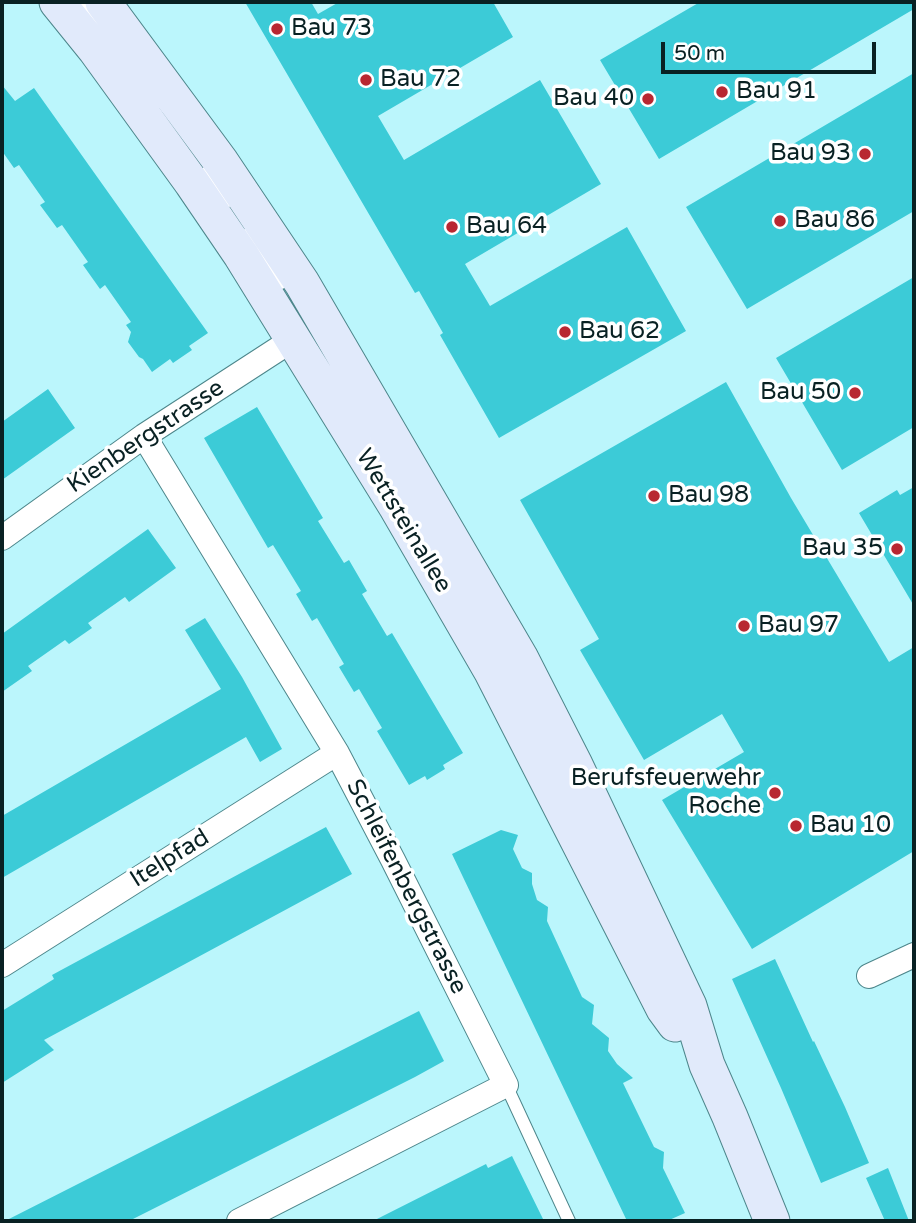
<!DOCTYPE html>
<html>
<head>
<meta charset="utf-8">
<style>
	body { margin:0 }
	#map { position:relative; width:916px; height:1223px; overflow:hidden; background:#bbf6fc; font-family:"Varela Round",sans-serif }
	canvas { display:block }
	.frame { position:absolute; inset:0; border:4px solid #092123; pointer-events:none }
	.scale { position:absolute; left:661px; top:42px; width:215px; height:32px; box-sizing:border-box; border:4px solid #092123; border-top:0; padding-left:9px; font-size:21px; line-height:24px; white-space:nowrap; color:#092123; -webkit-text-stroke:5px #fff; paint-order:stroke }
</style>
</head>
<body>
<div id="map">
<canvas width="916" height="1223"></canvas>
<div class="frame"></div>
<div class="scale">50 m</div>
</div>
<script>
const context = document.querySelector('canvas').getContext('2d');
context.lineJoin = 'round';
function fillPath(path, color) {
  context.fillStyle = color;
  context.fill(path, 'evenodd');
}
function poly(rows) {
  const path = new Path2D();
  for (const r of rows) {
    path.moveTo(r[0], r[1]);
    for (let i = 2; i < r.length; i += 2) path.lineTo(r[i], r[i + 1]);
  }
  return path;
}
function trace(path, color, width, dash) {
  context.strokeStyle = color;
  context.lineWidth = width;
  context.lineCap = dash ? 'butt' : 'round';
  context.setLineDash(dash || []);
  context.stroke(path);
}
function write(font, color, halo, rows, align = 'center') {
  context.font = font + ' "Varela Round",sans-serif';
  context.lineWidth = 7;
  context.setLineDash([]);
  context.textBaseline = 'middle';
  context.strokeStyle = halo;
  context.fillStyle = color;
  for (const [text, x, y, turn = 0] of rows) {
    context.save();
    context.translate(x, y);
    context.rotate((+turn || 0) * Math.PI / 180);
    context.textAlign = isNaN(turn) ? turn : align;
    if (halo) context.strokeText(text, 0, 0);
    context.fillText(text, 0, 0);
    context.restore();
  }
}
fillPath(poly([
	[245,2,311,2,318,14,339,2,493,2,513,37,378,116,404,160,540,80,601,184,465,264,490,306,627,227,686,331,499,438,440,335,443,333,419,291,415,293],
	[700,2,914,2,914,9,659,159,600,60],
	[914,73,914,211,747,309,686,207],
	[2,85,15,101,34,88,208,333,189,346,192,350,173,363,170,359,152,372,143,359,139,357,128,342,131,332,126,325,131,322,105,285,100,289,83,265,88,262,62,225,57,228,40,205,45,202,19,165,14,168,2,151],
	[914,277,914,427,842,470,776,358],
	[726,382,791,498,889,662,914,647,914,851,752,949,662,800,744,752,722,714,644,760,580,650,599,639,520,500],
	[48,389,75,428,2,480,2,422],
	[257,407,323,518,318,521,344,563,349,560,367,591,362,594,387,636,392,633,463,753,443,765,445,769,427,780,425,776,409,785,377,731,382,728,359,689,354,692,339,667,344,664,317,618,312,621,296,594,301,591,273,545,268,548,204,438],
	[914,487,914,606,859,513,897,490,900,495],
	[148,529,176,568,129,602,125,597,88,623,92,628,69,644,65,640,28,666,32,671,2,692,2,634],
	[205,618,242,677,282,749,260,762,246,737,2,878,2,816,221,689,185,630],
	[326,827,352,874,44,1040,54,1050,2,1083,2,1011,54,979,52,975],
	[501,830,518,835,513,849,522,868,532,873,532,884,537,900,548,907,547,921,582,997,594,1005,592,1024,609,1038,608,1051,617,1064,633,1078,623,1083,654,1147,664,1152,663,1168,685,1213,667,1221,627,1221,452,854],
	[775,959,813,1042,814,1041,845,1107,869,1163,821,1183,781,1088,732,979],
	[419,1011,444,1061,415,1077,129,1221,5,1221],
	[512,1156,544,1221,373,1221,486,1164,488,1168],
	[888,1168,909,1221,885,1221,866,1178]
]), '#3ccbd7');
const service = poly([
	[81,2,98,23],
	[206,173,226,202],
	[248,234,281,283],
	[506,1085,569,1221]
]);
const minor = poly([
	[144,436,337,753,393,860,506,1085,239,1221],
	[2,538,144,436,292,340],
	[2,965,337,753],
	[869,976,914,955]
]);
const secondary = poly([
	[57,2,95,49,192,183,241,255,396,506,492,672,664,1009,675,1024],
	[103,2,221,162,302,283,520,657,575,765,689,1006,707,1065,730,1117,772,1221]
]);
trace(service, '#4d868b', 14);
trace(minor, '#4d868b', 26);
trace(secondary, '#4d868b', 37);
trace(service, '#fff', 12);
trace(minor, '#fff', 24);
trace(secondary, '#e1eafb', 35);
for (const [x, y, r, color] of [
	[277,29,7,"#b82731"],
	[366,80,7,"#b82731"],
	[722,92,7,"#b82731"],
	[648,99,7,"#b82731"],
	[865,154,7,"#b82731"],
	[780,221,7,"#b82731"],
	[452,227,7,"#b82731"],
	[565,332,7,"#b82731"],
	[855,393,7,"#b82731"],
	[654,496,7,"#b82731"],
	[897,549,7,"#b82731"],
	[744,626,7,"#b82731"],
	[775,793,7,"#b82731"],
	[796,826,7,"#b82731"]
]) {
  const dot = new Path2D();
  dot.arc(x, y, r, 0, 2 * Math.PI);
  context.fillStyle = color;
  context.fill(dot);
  trace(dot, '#fff', 2.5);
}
write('24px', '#092123', '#fff', [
	["Bau 73",291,29],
	["Bau 72",380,80],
	["Bau 91",736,92],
	["Bau 40",634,99,"right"],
	["Bau 93",851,154,"right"],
	["Bau 86",794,221],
	["Bau 64",466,227],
	["Bau 62",579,332],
	["Bau 50",841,393,"right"],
	["Bau 98",668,496],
	["Bau 35",883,549,"right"],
	["Bau 97",758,626],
	["Berufsfeuerwehr",761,779,"right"],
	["Roche",761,807,"right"],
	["Bau 10",810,826]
], 'left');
write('24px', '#092123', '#fff', [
	["Kienbergstrasse",146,437,-34],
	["Wettsteinallee",403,521,59],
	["Itelpfad",170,859,-32],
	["Schleifenbergstrasse",406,887,63]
]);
</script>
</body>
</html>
